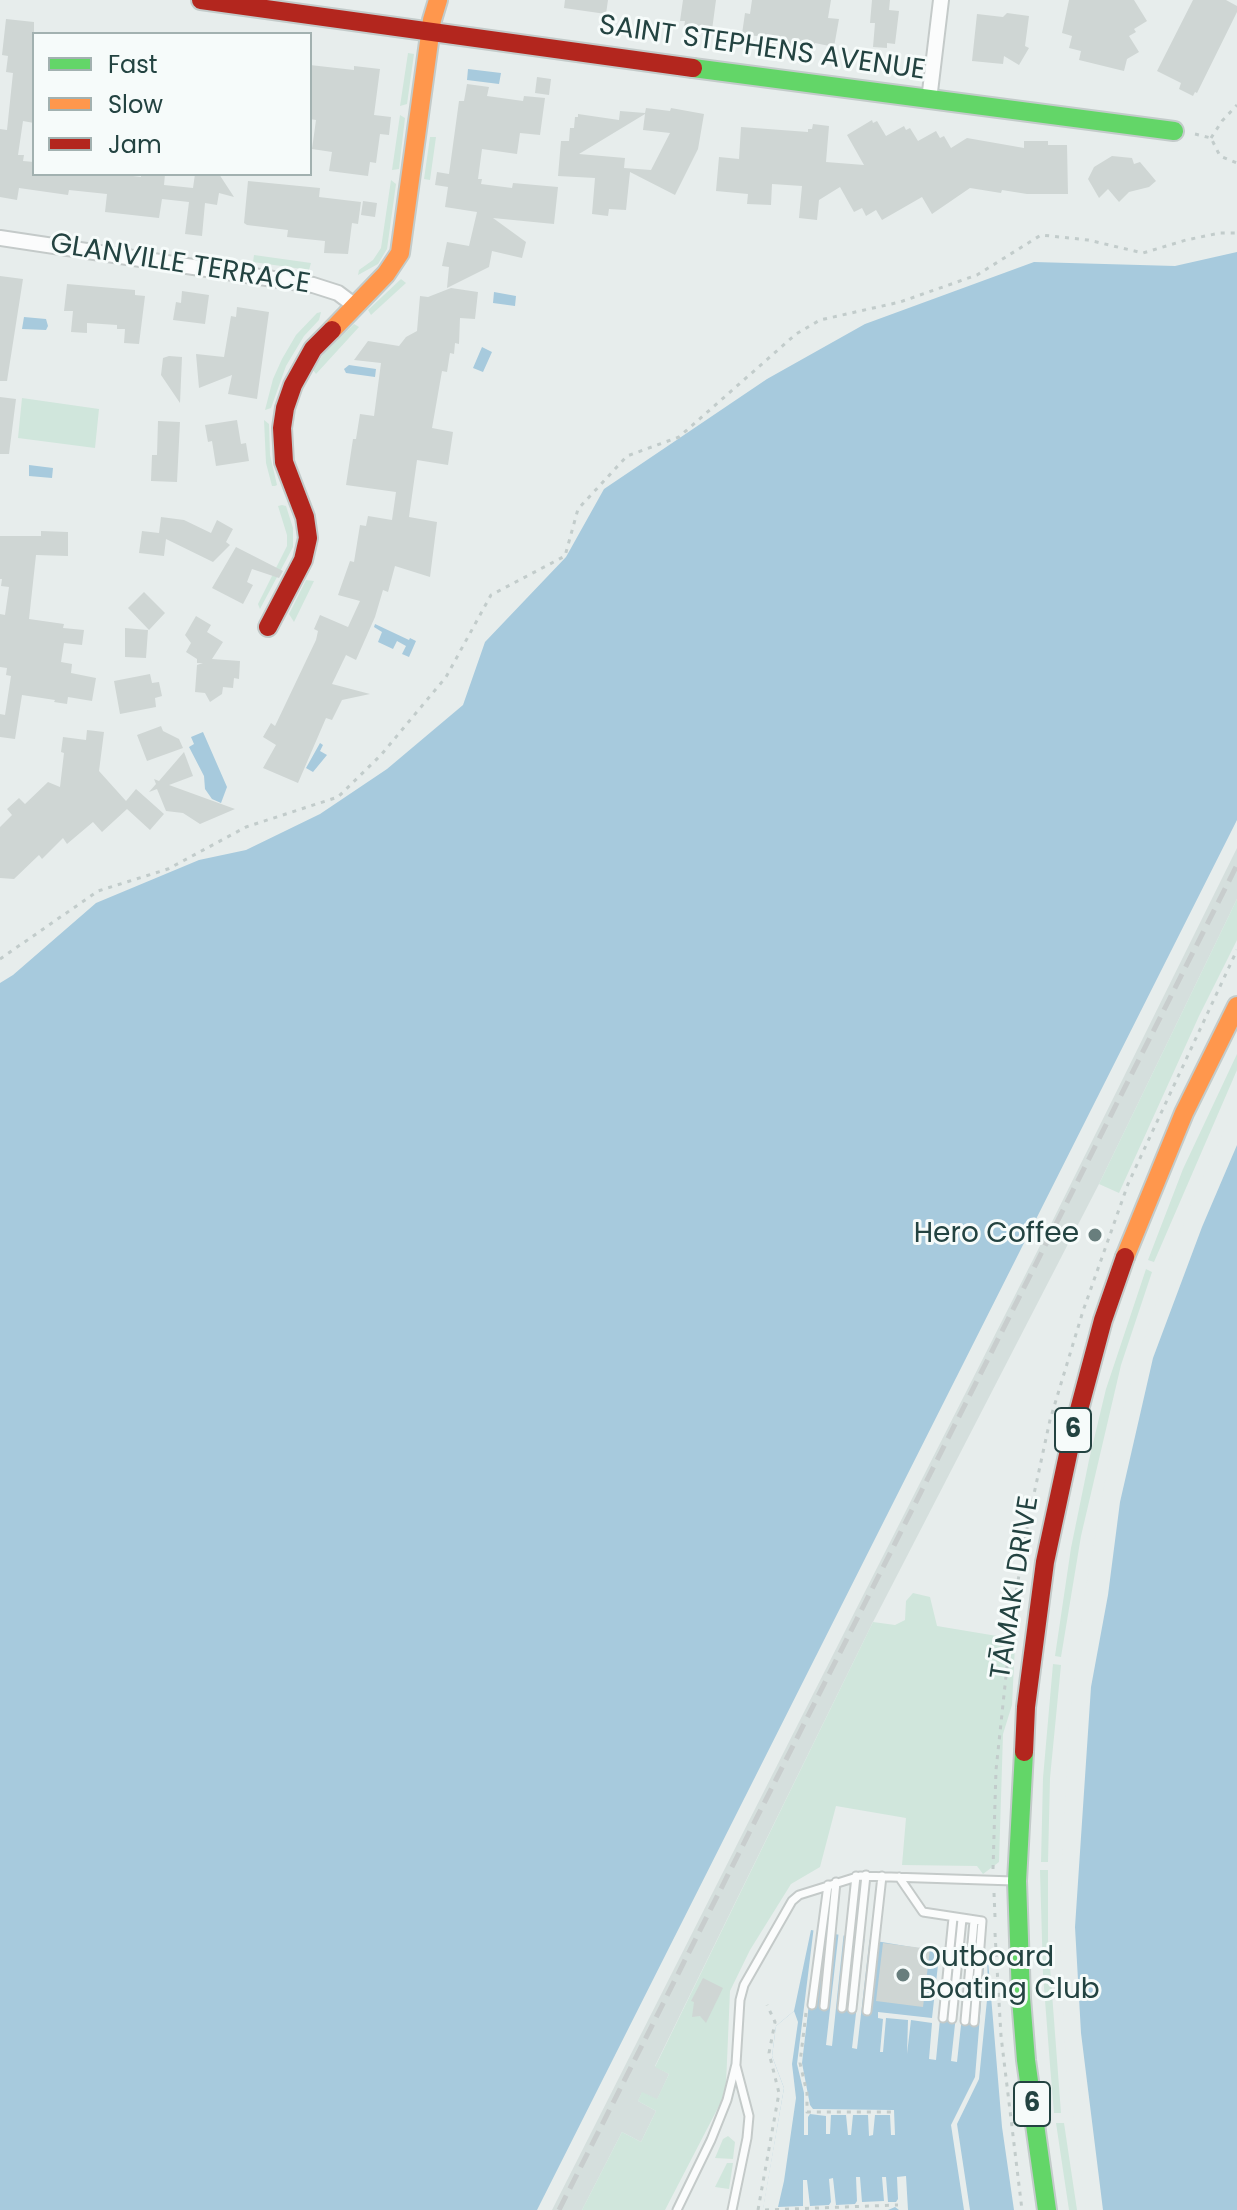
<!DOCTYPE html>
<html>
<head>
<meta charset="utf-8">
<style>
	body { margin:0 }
	#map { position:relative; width:1237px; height:2210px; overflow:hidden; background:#e7edec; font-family:Poppins,sans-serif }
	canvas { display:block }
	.legend { position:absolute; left:32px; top:32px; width:280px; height:144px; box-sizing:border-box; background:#f6fbfa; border:2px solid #a2b1b0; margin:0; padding:10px 14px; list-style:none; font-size:24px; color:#234341 }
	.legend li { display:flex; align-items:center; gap:16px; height:40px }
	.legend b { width:40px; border:2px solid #a2b1b0 }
</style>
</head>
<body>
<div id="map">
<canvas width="1237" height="2210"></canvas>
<ul class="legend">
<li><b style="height:10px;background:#63d668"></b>Fast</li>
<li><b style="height:10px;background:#ff974d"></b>Slow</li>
<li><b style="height:10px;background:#b3261e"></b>Jam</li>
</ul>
</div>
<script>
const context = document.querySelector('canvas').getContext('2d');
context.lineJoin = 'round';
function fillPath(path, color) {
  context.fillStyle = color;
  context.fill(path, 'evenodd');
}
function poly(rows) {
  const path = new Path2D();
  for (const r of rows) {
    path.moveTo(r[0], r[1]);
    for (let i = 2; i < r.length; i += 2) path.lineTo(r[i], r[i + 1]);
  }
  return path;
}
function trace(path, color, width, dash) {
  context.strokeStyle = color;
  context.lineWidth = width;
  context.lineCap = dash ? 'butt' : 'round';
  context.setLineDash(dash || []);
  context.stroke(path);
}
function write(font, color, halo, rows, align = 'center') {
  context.font = font + ' Poppins,sans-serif';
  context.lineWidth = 6;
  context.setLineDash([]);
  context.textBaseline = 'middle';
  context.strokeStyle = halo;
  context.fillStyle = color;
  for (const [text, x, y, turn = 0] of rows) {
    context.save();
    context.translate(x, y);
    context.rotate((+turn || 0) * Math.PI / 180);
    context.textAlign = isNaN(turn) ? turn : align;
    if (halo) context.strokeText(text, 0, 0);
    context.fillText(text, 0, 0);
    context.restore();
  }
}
fillPath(poly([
	[1237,848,1237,899,1099,1184,873,1622,655,2066,669,2074,657,2100,642,2093,638,2101,656,2111,641,2142,622,2132,582,2210,552,2210,1047,1232]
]), '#d5dfdd');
fillPath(poly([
	[408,53,414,54,407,104,400,106],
	[400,115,405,118,399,169,392,170],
	[430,137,436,137,430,180,424,179],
	[391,180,396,184,387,249,378,264,358,275,359,270,373,260,381,248],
	[254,255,311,263,309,270,253,262],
	[401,279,406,283,371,315,368,310],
	[321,312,319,320,304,336,286,366,271,408,265,410,273,379,282,359,296,335,317,313],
	[354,324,359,327,316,374,313,370,324,353],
	[22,398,99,409,95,448,18,438],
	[264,420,269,424,270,455,277,485,275,486,272,486,266,463],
	[282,505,286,506,293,528,293,547,260,609,258,604,287,546,287,535,278,506],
	[306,580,314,581,294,622,289,614],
	[1237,899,1237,940,1199,1016,1119,1193,1099,1184],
	[1237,1054,1237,1070,1154,1262,1148,1260,1183,1169],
	[1146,1269,1152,1272,1121,1365,1081,1536,1061,1657,1055,1656,1071,1548,1089,1460,1106,1389],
	[913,1593,930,1597,937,1626,997,1636,1015,1645,1012,1705,1003,1734,999,1862,983,1874,977,1866,902,1865,906,1818,836,1806,820,1867,791,1884,750,1950,730,1991,726,2084,721,2102,665,2210,582,2210,622,2132,641,2142,656,2111,638,2101,642,2092,657,2099,669,2074,655,2067,873,1622,895,1625,905,1620,906,1601],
	[1053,1664,1061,1665,1050,1778,1048,1862,1041,1862,1043,1778],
	[1040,1870,1048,1870,1048,1940,1061,2113,1054,2113,1050,2065,1043,1974],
	[1056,2123,1064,2123,1077,2210,1069,2210],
	[728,2136,735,2142,733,2159,715,2158,723,2139],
	[727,2163,733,2163,729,2189,715,2187]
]), '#d0e6dc');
fillPath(poly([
	[468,69,501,73,499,84,467,80],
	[1237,252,1237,820,537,2210,0,2210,0,983,13,975,96,903,199,860,246,850,320,814,387,769,463,705,485,642,566,557,604,489,767,379,865,324,1034,262,1175,266],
	[494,292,516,296,515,306,493,303],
	[24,317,46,319,48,326,46,330,22,329],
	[482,347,492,352,483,372,473,368],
	[349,365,376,369,375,377,346,373,344,369],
	[29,465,53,468,52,478,29,476],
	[375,624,409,640,410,638,416,641,409,657,402,654,406,646,397,641,393,649,378,642,382,632,374,627],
	[203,732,227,787,221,803,212,799,205,789,204,776,189,747,194,744,191,737],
	[320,743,323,745,320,751,327,755,313,772,306,768],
	[1237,1113,1237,2210,1089,2210,1063,1929,1112,1465],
	[811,1930,988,1960,1002,2127,1014,2210,763,2210,784,2088,772,2056,776,2026,794,2011]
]), '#a7cadd');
fillPath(poly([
	[1237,1109,1237,1145,1202,1227,1153,1358,1120,1502,1108,1595,1091,1687,1075,1927,1081,2033,1103,2210,1086,2210,1066,2065,1059,1929,1069,1722,1084,1598,1108,1465,1138,1357,1188,1211,1233,1111],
	[814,1926,818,1927,802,2063,810,2105,813,2109,894,2110,895,2135,891,2135,890,2115,875,2115,873,2135,869,2136,868,2115,853,2115,851,2135,848,2135,846,2115,831,2115,830,2134,826,2134,826,2116,810,2114,808,2117,808,2135,804,2135,804,2093,797,2064],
	[839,1930,844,1931,832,2046,826,2045],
	[865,1935,870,1936,857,2049,852,2048],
	[940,1947,947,1948,936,2060,929,2059,932,2023,911,2020,907,2054,908,2020,886,2018,883,2052,880,2052,883,2019,878,2018,878,2012,932,2018],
	[963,1951,969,1952,957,2062,951,2061],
	[985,1955,987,1955,988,1990,979,2079,957,2124,970,2210,964,2210,951,2125,975,2077],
	[794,2011,798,2022,792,2064,796,2098,784,2181,778,2207,803,2206,803,2180,807,2180,810,2206,829,2205,831,2202,829,2179,833,2178,836,2205,855,2204,857,2201,856,2177,860,2177,862,2202,884,2201,882,2177,886,2177,888,2202,896,2202,898,2199,897,2177,906,2176,908,2210,899,2210,895,2207,888,2210,760,2210,763,2208,784,2088,772,2056,776,2026]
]), '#e7edec');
fillPath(poly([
	[565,0,608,0,606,14,564,8],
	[683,0,716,0,712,30,684,27,685,21,680,21],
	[752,0,831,0,828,18,839,19,834,47,815,43,812,55,794,52,795,50,764,46,764,37,742,34,745,13,750,14],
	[872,0,890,0,889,10,899,11,895,44,887,43,887,48,873,47,875,23,870,23],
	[1069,0,1134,0,1147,21,1134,29,1136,32,1129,36,1139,52,1127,59,1124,71,1079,60,1081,51,1069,48,1072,36,1062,33],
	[1193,0,1226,0,1237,6,1237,12,1197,93,1195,92,1193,96,1179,89,1181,83,1157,71],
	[1007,13,1029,16,1025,46,1029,48,1019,65,1004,56,1003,64,972,61,977,14,1003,17],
	[6,19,34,22,34,123,23,121,18,155,24,155,23,161,34,162,34,174,117,174,141,177,141,174,165,174,164,185,193,188,195,174,219,174,234,197,219,193,217,205,205,203,202,236,185,234,189,202,162,199,159,218,105,212,107,194,69,190,68,195,19,188,17,200,0,197,0,129,7,130,13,73,6,72,8,56,2,55],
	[310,65,354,70,354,66,380,69,374,115,391,117,389,135,380,134,376,163,370,162,368,176,329,171,332,152,312,149,316,120,310,119],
	[537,77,551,79,549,95,535,93],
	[467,84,489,87,487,96,523,101,524,96,545,98,540,135,520,133,517,154,482,149,478,179,482,179,481,184,512,188,513,183,558,187,554,224,493,218,526,242,522,258,492,251,489,267,447,288,449,267,442,266,447,242,469,246,477,212,445,207,448,187,435,185,437,172,449,174,459,101,464,101],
	[646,108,670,111,671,108,704,114,698,149,675,195,630,172,626,210,609,209,608,216,592,214,595,178,558,176,561,141,569,141,570,128,574,128,575,117,578,117,578,114,619,120,620,111,645,113],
	[645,114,643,130,670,133,651,170,624,168,625,158,579,154],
	[872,120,873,123,877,121,886,136,904,126,906,130,910,128,918,141,936,131,940,138,944,136,951,148,967,138,1024,148,1024,141,1048,141,1048,145,1067,145,1068,194,1027,194,1002,190,1001,193,970,188,932,214,922,197,882,220,876,210,866,216,862,208,854,212,840,187,819,200,817,220,799,218,802,186,772,184,771,205,747,204,748,194,716,191,719,157,739,159,741,127,808,132,808,129,812,129,813,124,829,126,826,162,864,165,847,135],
	[1112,156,1132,158,1134,164,1140,162,1156,181,1149,187,1129,192,1119,202,1108,189,1099,198,1088,179,1094,167],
	[248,181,320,188,319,197,361,202,358,224,352,223,348,254,324,253,325,241,287,237,288,230,247,225,244,223],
	[363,201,377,203,375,217,361,215],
	[0,276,23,279,7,381,0,381],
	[67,284,135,290,135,295,145,296,139,344,124,343,125,329,117,329,117,325,87,323,87,333,71,332,73,311,64,311],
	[451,288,478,292,475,319,460,318,459,344,455,343,454,354,450,353,447,372,442,371,432,428,453,432,448,465,417,460,409,517,437,522,430,577,395,566,388,592,383,590,375,617,356,660,346,655,332,684,370,694,342,700,332,720,326,718,298,783,263,768,276,745,263,737,271,723,275,726,316,640,318,631,314,629,320,615,348,627,360,601,338,595,350,561,354,562,360,525,366,526,368,516,392,520,396,492,346,485,353,439,356,439,360,414,374,416,381,363,354,360,368,341,399,346,406,337,417,331,420,296,428,297],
	[182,291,209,295,205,324,173,320,176,302,181,303],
	[237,307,269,312,257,399,228,394,232,375,199,388,196,354,224,357,231,316,236,317],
	[169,356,182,357,180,403,161,375,163,358],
	[0,397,16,399,9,454,0,454],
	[237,420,241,444,246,443,249,461,216,466,212,441,208,442,205,425],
	[158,421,180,422,177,482,151,481,152,455,157,455],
	[161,517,184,520,211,533,217,520,233,529,226,542,230,545,213,562,166,539,164,556,139,553,142,531,159,533],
	[41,531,68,532,68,556,36,555,29,619,64,624,63,628,84,630,82,645,64,643,61,662,72,664,71,673,96,678,92,701,68,697,67,704,54,702,55,700,22,695,15,739,0,737,0,714,5,715,11,676,6,675,7,668,0,667,0,614,5,615,9,587,1,586,2,579,0,579,0,536,41,536],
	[236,547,283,571,279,578,252,569,247,582,253,585,243,604,212,588],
	[144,592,165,613,149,630,128,608],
	[196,616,211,625,207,632,223,642,212,659,240,661,239,679,234,678,233,688,223,687,222,694,210,702,205,693,195,692,197,665,203,663,197,663,197,659,186,652,191,643,185,635],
	[125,628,148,630,146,658,125,657],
	[150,674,152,683,159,682,162,696,155,698,156,707,120,714,114,681],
	[161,726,163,731,179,739,183,748,147,761,137,735],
	[87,730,104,732,99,771,126,801,136,789,164,814,150,830,127,809,102,832,93,822,67,844,63,838,42,859,39,855,14,879,0,878,0,827,12,815,7,809,19,798,25,804,48,782,60,787,64,753,61,752,63,737,86,740],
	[184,752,193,776,169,785,235,809,200,824,183,813,166,811,157,789,149,792,156,784,154,779,159,781],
	[883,1943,930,1949,923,2007,876,2001],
	[703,1978,723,1988,706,2023,700,2016,692,2017,694,2002,691,2001]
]), '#cfd6d4');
const lane = poly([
	[899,1877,923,1912,982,1921,974,2022],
	[812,2005,828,1885],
	[824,2006,836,1882],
	[842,2008,856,1876],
	[852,2009,866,1875],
	[867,2011,882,1876],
	[943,2018,953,1918],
	[952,2019,962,1919],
	[965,2021,974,1921],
	[677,2210,711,2140,727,2100,736,2064,740,2000,744,1985,792,1901,799,1895,860,1876,1014,1881],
	[732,2210,747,2138,749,2116,736,2066]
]);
const street = poly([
	[929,100,941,0],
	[0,238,313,285,338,293,354,305]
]);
const fast = poly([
	[693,68,1174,131],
	[1024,1752,1017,1881,1021,1998,1026,2060,1047,2210]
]);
const slow = poly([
	[332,330,386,274,400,253,432,20,438,0],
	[1125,1257,1184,1113,1237,1006]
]);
const jam = poly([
	[201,0,693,68],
	[268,627,303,560,308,538,305,517,284,462,282,428,285,408,293,385,313,349,332,330],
	[1024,1752,1026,1707,1045,1562,1072,1436,1103,1320,1125,1257]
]);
trace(lane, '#c4cac9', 11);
trace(street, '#c4cac9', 18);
trace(fast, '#c3cbca', 22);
trace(slow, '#c3cbca', 22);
trace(jam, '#c3cbca', 22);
trace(poly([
	[1195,134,1211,138,1220,156,1237,163],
	[1211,138,1222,121,1237,105],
	[0,959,98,891,168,869,246,827,338,797,381,755,446,677,491,595,565,556,578,509,627,456,679,437,796,334,820,320,900,302,977,275,1041,235,1088,240,1143,253,1186,240,1220,233,1237,233],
	[993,1869,996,1770,1013,1610,1029,1517,1050,1420,1083,1311,1128,1184,1237,950],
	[994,1893,995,1917],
	[995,1933,1001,2036,1022,2210],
	[806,2013,800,2063,807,2093,807,2112,892,2112],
	[758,2210,779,2093,769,2053,775,2022,767,2005],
	[765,2210,898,2205]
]), '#c2cccb', 3, [4, 6]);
trace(lane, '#fbfcfc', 7);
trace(street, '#fbfcfc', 14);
trace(fast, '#63d668', 18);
trace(slow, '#ff974d', 18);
trace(jam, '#b3261e', 18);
trace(poly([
	[559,2210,1237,865]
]), '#c8cdcd', 5, [16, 8]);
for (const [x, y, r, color] of [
	[1095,1235,8,"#687e7d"],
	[903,1975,8,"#687e7d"]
]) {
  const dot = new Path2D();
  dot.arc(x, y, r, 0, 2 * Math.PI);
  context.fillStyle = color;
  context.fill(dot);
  trace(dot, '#f6fbfa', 3);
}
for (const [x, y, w] of [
	[1073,1430,36],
	[1032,2104,36]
]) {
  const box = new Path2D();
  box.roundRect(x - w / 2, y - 22, w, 44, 6);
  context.fillStyle = '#f6fbfa';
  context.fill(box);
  trace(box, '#234341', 2);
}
write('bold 26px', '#234341', null, [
	["6",1073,1430],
	["6",1032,2104]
]);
write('28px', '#234341', '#f6fbfa', [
	["SAINT STEPHENS AVENUE",762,49,8],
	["GLANVILLE TERRACE",180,265,9],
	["TĀMAKI DRIVE",1016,1588,-81]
]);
write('28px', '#234341', '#f6fbfa', [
	["Hero Coffee",1079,1235],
	["Outboard",919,1959,"left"],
	["Boating Club",919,1991,"left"]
], 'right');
</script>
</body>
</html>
